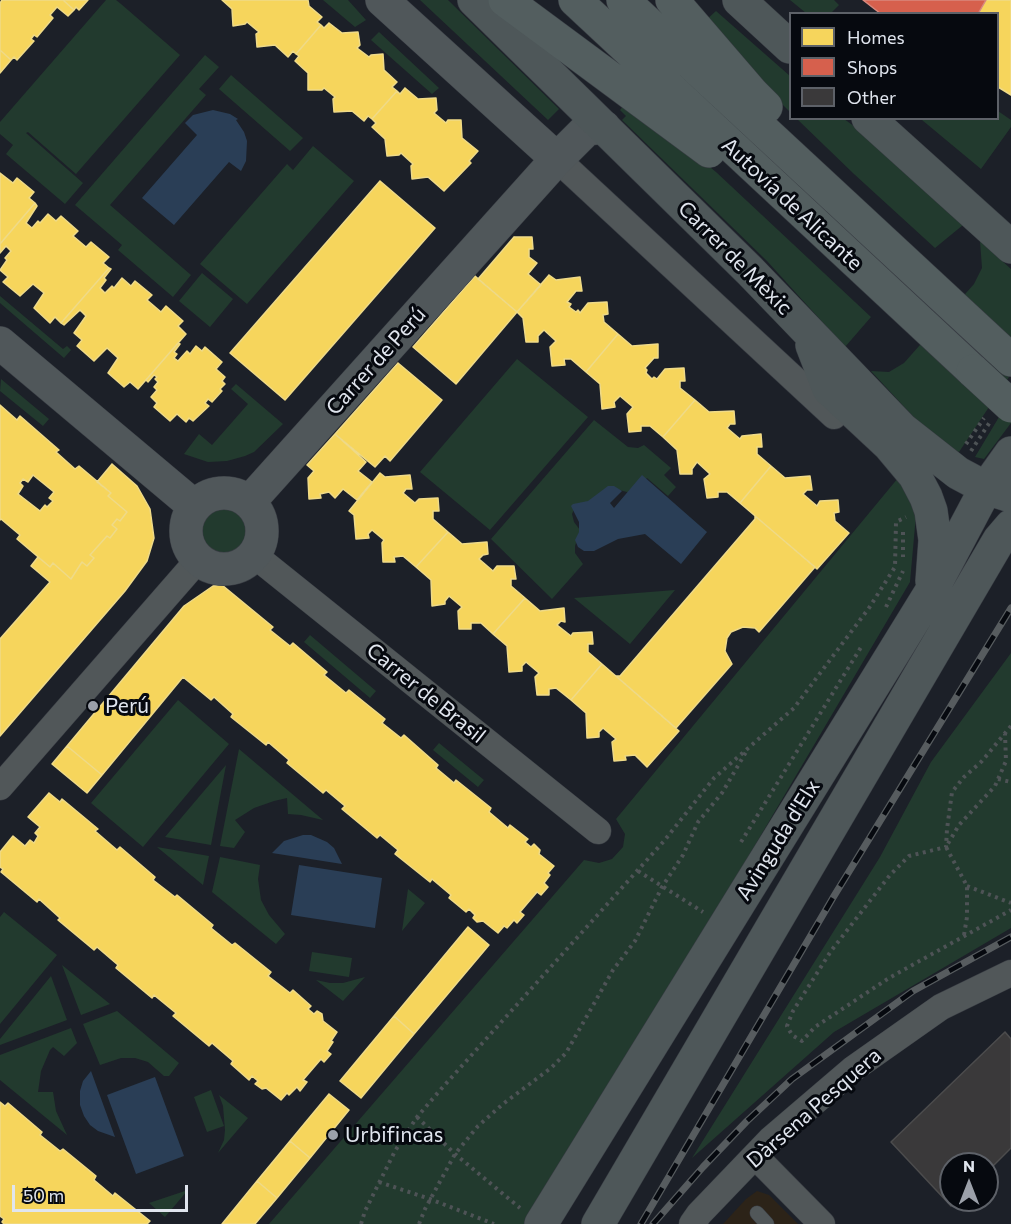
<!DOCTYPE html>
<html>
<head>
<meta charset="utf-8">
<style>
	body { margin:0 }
	#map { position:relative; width:1011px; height:1224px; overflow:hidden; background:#1c2028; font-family:Commissioner,sans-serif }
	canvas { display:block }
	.legend { position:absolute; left:789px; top:12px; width:210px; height:108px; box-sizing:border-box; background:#06090f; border:2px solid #5d6168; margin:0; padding:8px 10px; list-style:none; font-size:18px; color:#e0e5ee }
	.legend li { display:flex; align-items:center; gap:12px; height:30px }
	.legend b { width:30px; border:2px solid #5d6168 }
	.north { position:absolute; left:939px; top:1152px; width:60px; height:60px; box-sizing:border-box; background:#06090f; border:2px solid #5d6168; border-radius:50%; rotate:0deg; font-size:16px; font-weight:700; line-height:24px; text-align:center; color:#e0e5ee }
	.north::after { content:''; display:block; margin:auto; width:21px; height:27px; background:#9ba0a9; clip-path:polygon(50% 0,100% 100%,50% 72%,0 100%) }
	.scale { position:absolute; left:12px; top:1185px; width:176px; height:27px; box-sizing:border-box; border:3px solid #e0e5ee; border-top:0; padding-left:8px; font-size:18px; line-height:21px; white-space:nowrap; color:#e0e5ee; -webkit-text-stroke:4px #06090f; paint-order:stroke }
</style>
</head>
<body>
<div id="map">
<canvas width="1011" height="1224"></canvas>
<ul class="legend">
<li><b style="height:16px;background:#f6d55c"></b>Homes</li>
<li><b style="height:16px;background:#d6604d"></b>Shops</li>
<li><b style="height:16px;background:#3a393a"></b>Other</li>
</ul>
<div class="north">N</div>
<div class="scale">50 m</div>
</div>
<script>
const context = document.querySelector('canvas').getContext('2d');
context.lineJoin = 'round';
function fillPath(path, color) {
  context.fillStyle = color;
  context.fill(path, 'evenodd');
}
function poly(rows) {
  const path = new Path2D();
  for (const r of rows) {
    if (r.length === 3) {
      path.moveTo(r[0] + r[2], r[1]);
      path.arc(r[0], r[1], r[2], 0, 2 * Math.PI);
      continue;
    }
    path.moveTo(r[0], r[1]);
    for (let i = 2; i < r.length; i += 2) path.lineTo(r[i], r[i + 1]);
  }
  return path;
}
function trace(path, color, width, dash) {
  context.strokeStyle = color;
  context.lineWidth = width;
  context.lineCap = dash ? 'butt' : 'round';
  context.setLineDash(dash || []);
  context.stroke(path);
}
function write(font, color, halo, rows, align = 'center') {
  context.font = font + ' Commissioner,sans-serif';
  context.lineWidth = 6;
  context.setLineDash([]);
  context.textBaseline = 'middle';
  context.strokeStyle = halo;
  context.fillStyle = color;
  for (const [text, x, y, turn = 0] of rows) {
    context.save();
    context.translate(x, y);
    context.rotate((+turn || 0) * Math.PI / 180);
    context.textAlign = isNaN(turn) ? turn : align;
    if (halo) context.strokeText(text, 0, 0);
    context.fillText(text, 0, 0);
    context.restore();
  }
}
fillPath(poly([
	[757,1191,769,1195,798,1224,723,1224,746,1199]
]), '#2c2318');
fillPath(poly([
	[106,0,116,0,121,4,180,55,76,174,28,132,26,133,83,183,65,204,6,154,13,145,0,134,0,122],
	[323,0,348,0,366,20,355,27],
	[420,0,448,0,559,109,548,120],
	[790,0,834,0,839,5,831,13,806,13],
	[716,11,790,76,790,112,761,83,705,21],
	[379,32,439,88,432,94,371,40],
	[205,55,219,67,199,89,206,95,110,205,191,275,173,297,118,250,122,245,75,205],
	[231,75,303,138,290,151,219,89],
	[625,104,672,136,716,172,871,317,845,347,767,261,622,120,626,116,620,110],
	[998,111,1011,120,1011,127,981,169,922,120,998,118],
	[797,119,844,119,858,129,963,225,935,248,854,174],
	[313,146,354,181,247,304,200,264,287,164,293,170],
	[980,241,1011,269,1011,374,959,452,949,448,921,425,871,371,889,372,904,363,974,284,982,268],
	[202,273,233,299,210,327,179,301],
	[0,296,63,349,67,346,71,350,64,358,0,303],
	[517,359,588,417,490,530,420,472],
	[1,379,49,419,43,426,0,391],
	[236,384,283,424,254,452,245,456,227,461,208,462,184,454,199,434,212,445,248,404,231,389],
	[1011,397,1011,423,984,459,975,457],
	[594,420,628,447,638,448,644,445,671,468,664,475,676,487,668,496,647,478,631,495,627,492,619,490,575,507,572,514,574,522,580,530,575,546,575,553,583,564,552,599,491,539],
	[903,472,916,515,910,582,532,1224,269,1224,584,860,599,863,612,859,623,847,625,834,616,819],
	[224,530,24],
	[675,590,630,644,574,598],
	[310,635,376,691,370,698,304,642],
	[1011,653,1011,928,834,1032,692,1158,880,857,931,762],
	[178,700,229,744,143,847,91,803],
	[439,743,484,780,478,787,433,750],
	[239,749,323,820,301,815,288,814,287,798,274,801,254,808,235,820,245,832,234,848,220,846],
	[226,765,211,845,165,837],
	[157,847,209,856,203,885],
	[220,857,260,865,258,879,261,900,269,915,285,934,276,944,212,892],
	[408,889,425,903,402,931],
	[4,912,57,955,0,1024,0,917],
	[312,952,352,958,349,977,309,971],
	[62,965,110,1004,81,1015],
	[51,976,67,1020,0,1045,0,1039],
	[365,977,343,1001,316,980,330,983,343,983],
	[117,1011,179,1063,169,1076,164,1076,148,1062,135,1058,121,1058,100,1065,83,1024],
	[71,1028,77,1043,64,1056,53,1047,50,1050,41,1071,38,1092,53,1092,56,1111,67,1135,0,1080,0,1055],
	[211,1090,224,1126,207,1132,194,1097],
	[219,1095,248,1118,218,1153,224,1140,225,1130,223,1106],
	[188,1190,165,1217,149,1203]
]), '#223a2e');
fillPath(poly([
	[213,110,230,114,238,119,236,120,244,132,247,141,246,161,241,171,229,162,174,225,142,198,197,135,185,123,193,115],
	[642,475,707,532,681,564,645,534,618,539,594,551,584,551,578,547,575,540,579,532,579,522,571,506,573,504,588,501,608,486,614,486,622,491,610,503,614,508],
	[303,835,311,835,327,842,334,848,342,864,272,853,284,841],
	[299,865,382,878,375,928,291,915],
	[91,1071,115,1137,98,1131,90,1125,84,1116,80,1105,80,1091,83,1081],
	[155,1077,184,1156,136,1174,107,1095]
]), '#2a3e56');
const homes = poly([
	[2,0,63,0,74,10,68,16,57,7,50,15,53,18,37,37,34,35,31,39,34,41,17,60,14,57,11,60,0,50,0,3,2,0],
	[63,0,88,0,79,10,76,7,74,10,63,0],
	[222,0,308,0,309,6,322,17,317,22,321,25,296,54,293,51,288,57,275,45,257,47,256,34,259,32,247,22,245,24,233,26,232,9,222,0],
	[986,0,1011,0,1011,95,998,87,998,14,978,14,986,0],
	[329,23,342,33,358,32,360,45,357,48,369,57,371,55,383,54,384,70,397,82,392,87,397,91,372,119,368,116,364,121,352,111,334,112,333,99,335,97,324,88,322,90,308,90,308,73,295,61,299,56,296,54,321,25,324,28,329,23],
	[0,50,11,60,0,73,0,50],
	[405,88,418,99,436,98,437,110,434,113,446,123,448,120,461,120,462,138,478,151,469,161,471,163,444,191,428,177,412,179,411,166,413,164,401,153,399,155,387,156,385,139,372,127,376,123,372,119,397,91,400,94,405,88],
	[0,173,13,183,17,178,34,192,29,198,35,203,0,244,0,173],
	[380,181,435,228,285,400,230,353,380,181],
	[35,203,37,206,26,223,32,228,38,221,40,223,48,214,56,221,61,216,78,231,73,236,86,247,91,242,109,257,103,263,109,268,61,323,55,317,50,323,34,308,44,293,33,284,20,296,3,282,8,277,0,270,7,260,5,258,11,251,6,246,0,253,0,244,35,203],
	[514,237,532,237,533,249,529,249,529,257,537,263,528,274,541,285,517,312,478,279,514,237],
	[109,268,111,269,104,278,106,280,100,288,105,293,112,286,114,288,122,278,131,286,135,281,152,295,147,300,161,312,166,306,183,321,178,326,186,334,138,389,130,382,124,387,108,373,118,358,107,348,94,361,77,346,82,340,74,333,86,316,80,310,64,325,61,323,109,268],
	[549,275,556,280,580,277,582,291,576,291,567,302,571,304,569,307,576,312,578,310,580,313,588,303,607,302,608,314,603,315,604,322,618,334,586,372,571,359,564,359,565,365,552,366,550,347,556,341,544,330,538,336,538,342,526,342,523,318,517,312,549,275],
	[475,276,517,312,456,384,413,347,475,276],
	[618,334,632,346,658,344,658,358,654,358,645,368,647,370,646,373,652,379,654,377,657,379,665,369,684,368,685,381,680,381,680,388,695,400,663,437,650,426,641,426,641,431,629,432,627,414,633,407,620,396,614,402,615,407,602,409,600,384,586,372,618,334],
	[178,343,180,344,174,352,177,354,174,358,178,361,187,351,190,354,196,346,202,351,205,347,222,362,216,369,225,377,222,381,225,384,220,389,222,391,212,402,208,399,205,403,209,406,193,421,189,418,186,422,177,414,170,421,154,407,157,403,151,397,157,390,154,387,158,382,155,379,157,377,154,375,148,382,146,380,178,343],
	[398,363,442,400,390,461,385,456,375,467,335,434,398,363],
	[695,400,709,412,734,411,735,424,730,424,727,428,740,439,742,436,761,434,762,447,757,447,757,454,771,466,740,503,727,492,718,492,718,497,707,498,704,479,710,474,697,462,692,469,692,474,680,474,677,450,663,437,695,400],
	[0,405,17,420,20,416,59,450,56,452,75,469,79,466,111,493,108,496,127,512,120,521,117,519,112,525,117,529,110,538,107,536,90,555,94,558,87,566,82,562,71,579,53,563,50,567,17,539,20,535,1,519,0,520,0,405],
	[33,475,54,492,49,498,53,501,47,507,45,505,40,511,18,494,23,486,20,483,23,479,28,482,33,475],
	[335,434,366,462,358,471,372,482,357,500,343,489,335,498,329,492,320,494,321,498,309,499,308,478,314,471,307,465,335,434],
	[112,464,137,486,150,509,154,538,147,561,125,591,0,736,0,639,50,582,31,566,38,557,50,567,53,563,71,579,82,562,87,566,94,558,90,555,107,536,110,538,117,529,112,525,117,519,120,521,127,512,108,496,111,493,97,482,112,464],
	[771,466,785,478,810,476,812,490,807,490,803,494,817,506,820,501,838,500,839,512,834,513,835,521,849,533,817,569,740,503,771,466],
	[380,473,385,477,410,475,412,489,406,489,403,493,415,503,419,499,438,498,439,511,433,511,433,519,448,532,416,567,403,556,394,557,395,562,383,562,382,543,384,540,372,530,368,534,369,538,356,539,354,515,349,511,380,473],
	[755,516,815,567,759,632,755,628,743,627,731,632,727,638,725,651,732,664,676,728,616,676,620,676,755,519,755,516],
	[448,532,462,544,487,542,488,554,483,555,479,559,493,571,497,566,514,566,516,579,511,579,511,586,525,598,493,634,481,623,471,623,471,629,459,629,458,611,462,607,449,596,445,601,445,604,432,606,431,580,416,567,448,532],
	[222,585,273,627,270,630,290,646,293,643,327,672,324,675,346,693,349,690,385,719,382,723,401,738,404,735,438,765,436,768,454,783,456,780,491,808,489,812,508,828,510,825,528,839,525,842,531,847,534,844,540,850,539,854,554,866,548,873,550,875,544,883,548,887,541,895,537,892,520,912,524,915,517,923,514,920,507,928,504,926,498,933,483,921,477,922,473,918,475,915,469,909,466,912,449,898,451,895,432,879,430,882,395,854,398,850,380,835,377,838,342,809,345,806,326,790,323,793,287,763,289,760,268,742,266,745,231,717,233,714,214,697,211,700,183,677,102,775,67,746,184,606,213,586,222,585],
	[525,598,540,611,564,608,565,622,561,621,557,625,571,636,573,633,592,632,593,644,588,644,588,652,602,664,571,700,556,688,549,689,549,695,537,695,535,677,539,673,526,662,522,666,522,671,509,672,507,646,493,634,525,598],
	[602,664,679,731,647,767,635,755,625,756,626,760,614,761,612,742,616,739,603,728,599,732,599,737,587,738,586,713,571,700,602,664],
	[67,746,102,775,87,793,52,764,67,746],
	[49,793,60,802,62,799,98,829,95,831,117,850,120,847,155,877,153,880,175,897,177,895,213,925,211,928,232,945,235,943,271,972,268,976,290,993,293,990,311,1006,308,1009,314,1014,317,1011,322,1014,323,1021,337,1032,331,1041,333,1042,327,1051,331,1054,324,1062,321,1059,303,1080,307,1082,300,1091,297,1087,289,1095,287,1093,281,1100,266,1088,262,1089,255,1084,258,1081,252,1076,249,1080,231,1064,233,1061,212,1043,209,1046,173,1016,176,1013,154,995,152,998,116,968,118,965,97,947,94,950,58,920,60,918,39,899,37,902,1,872,3,869,0,867,0,852,13,836,25,846,30,840,34,843,38,836,35,833,40,827,28,817,49,793],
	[468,927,489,945,414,1034,394,1016,468,927],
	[394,1016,414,1034,361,1098,340,1081,394,1016],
	[329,1094,349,1110,310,1158,290,1141,329,1094],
	[0,1102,5,1106,8,1103,42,1132,40,1135,60,1151,63,1149,96,1176,94,1180,113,1196,115,1193,150,1221,147,1224,4,1224,2,1222,4,1219,0,1216,0,1102],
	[290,1141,310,1158,277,1198,257,1181,290,1141],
	[257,1181,277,1198,255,1224,222,1224,257,1181]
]);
fillPath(homes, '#f6d55c');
trace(homes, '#efda88', 1.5);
const shops = poly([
	[863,0,986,0,978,14,881,14,863,0]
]);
fillPath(shops, '#d6604d');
trace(shops, '#d9887d', 1.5);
const building = poly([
	[1005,1032,1011,1039,1011,1148,987,1172,987,1164,951,1164,951,1200,957,1200,951,1206,891,1142,1005,1032]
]);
fillPath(building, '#3a393a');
trace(building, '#4c4c4d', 1.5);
const lane = poly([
	[757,1213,767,1224]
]);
const street = poly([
	[557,159,834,416],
	[254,555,598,831],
	[0,787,198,560],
	[755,1156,822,1224],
	[692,1224,699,1214,770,1140,853,1069,941,1007,1011,973]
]);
const secondary = poly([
	[382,0,557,159],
	[0,343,194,506],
	[224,531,38],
	[250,501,557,159,587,129,604,127]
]);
const primary = poly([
	[474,0,750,271,902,429,958,473,986,488,1011,496],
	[739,0,790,47],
	[868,118,1011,247],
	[812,345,829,389,889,445,915,476,926,497,931,511,935,540,932,581],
	[541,1224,931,592,986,488,1011,453],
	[598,1224,999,540,1011,526]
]);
const highway = poly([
	[505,0,709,151],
	[575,0,973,371],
	[623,0,1011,360],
	[672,0,753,94,766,107]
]);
trace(lane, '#383c43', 15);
trace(street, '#383c43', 27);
trace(secondary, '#383c43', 34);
trace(primary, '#383c43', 34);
trace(highway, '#383c43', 34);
trace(poly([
	[966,444,984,418],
	[971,451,990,422],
	[903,532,903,557],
	[886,607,903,571],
	[1011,726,982,761,964,777,952,792,947,829,946,847,909,856,890,875,831,951,793,1011,787,1026,792,1035,802,1041,815,1027,889,978,1011,910],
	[998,779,1011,782],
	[741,842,863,644],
	[638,871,703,912],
	[967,886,1011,903],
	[964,935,967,917,967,886,946,847,959,825,995,786,1006,761,1005,734],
	[417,1117,455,1154,520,1208],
	[379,1182,430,1199,494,1224],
	[361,1224,365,1211,395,1151,417,1117,442,1088,664,841,714,778,794,708,869,608,895,567,896,522,906,517],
	[419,1224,425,1209,455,1154,478,1126,503,1104,551,1068,566,1053,613,970,635,941,662,887,683,855,698,822,722,793,746,752]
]), '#4e5356', 4, [3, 4.5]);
trace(lane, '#515759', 14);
trace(street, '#515759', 26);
trace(secondary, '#50575a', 33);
trace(primary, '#4e5759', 33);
trace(highway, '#535e5f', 33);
const rail = poly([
	[641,1224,834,896,1011,608],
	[653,1224,703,1167,747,1121,792,1079,913,991,1011,937]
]);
trace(rail, '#575c5f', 7);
trace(rail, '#06090f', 4.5, [14]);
const highwayBridge = poly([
	[973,371,1011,406]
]);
trace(highwayBridge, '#383c43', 34, []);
trace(highwayBridge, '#535e5f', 33);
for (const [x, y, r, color] of [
	[93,706,6,"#9ba0a9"],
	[333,1135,6,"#9ba0a9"]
]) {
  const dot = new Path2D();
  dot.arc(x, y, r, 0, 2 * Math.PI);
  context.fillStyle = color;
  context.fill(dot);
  trace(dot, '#06090f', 2);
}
write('21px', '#e0e5ee', '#06090f', [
	["Autovía de Alicante",792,204,43],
	["Carrer de Mèxic",735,258,45],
	["Carrer de Perú",376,361,-48],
	["Carrer de Brasil",426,693,39],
	["Avinguda d'Elx",778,840,-58],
	["Dàrsena Pesquera",814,1108,-41]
]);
write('21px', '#e0e5ee', '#06090f', [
	["Perú",105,706],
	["Urbifincas",345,1135]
], 'left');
</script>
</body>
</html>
